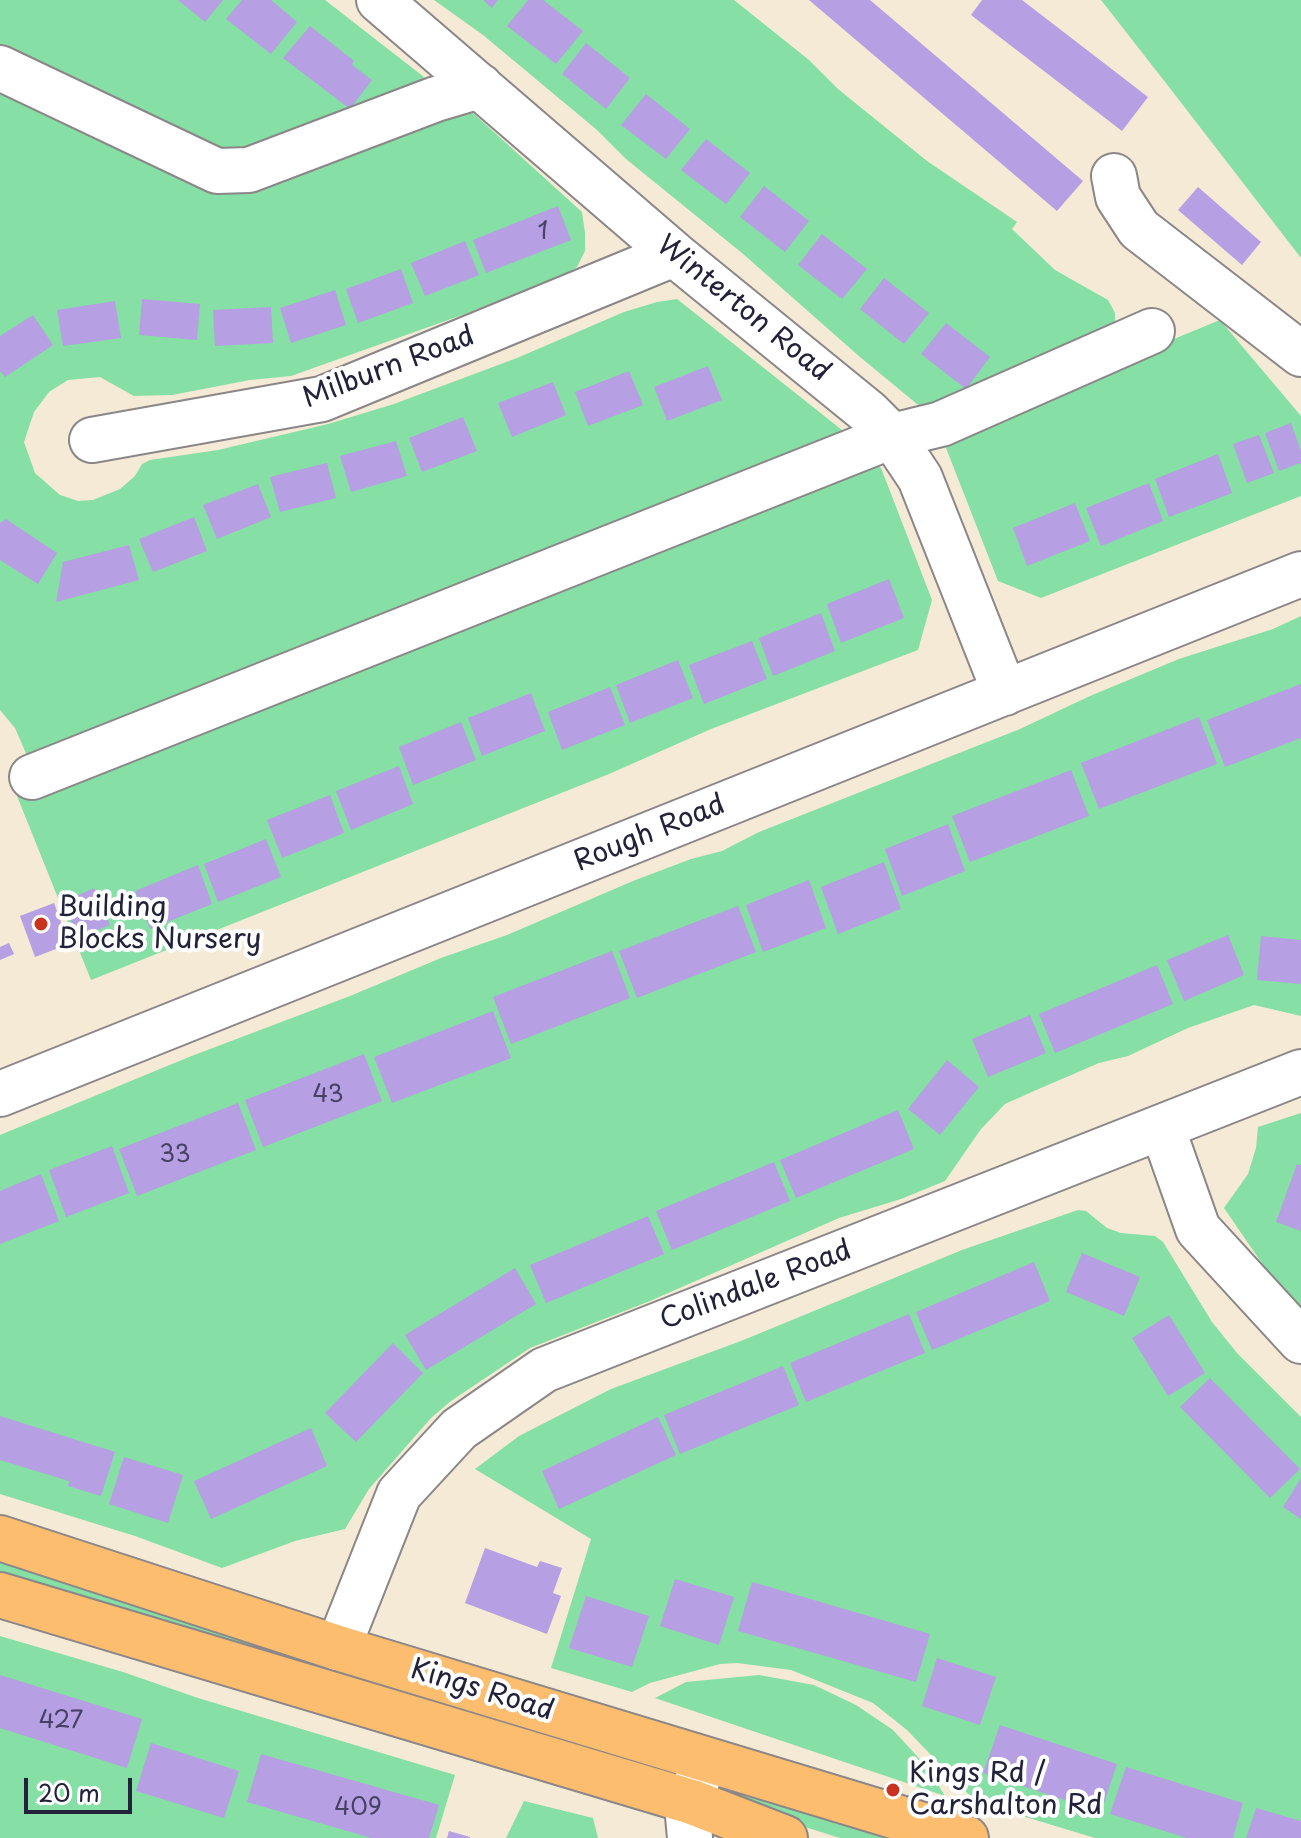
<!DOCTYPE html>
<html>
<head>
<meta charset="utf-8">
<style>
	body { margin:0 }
	#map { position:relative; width:1301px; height:1838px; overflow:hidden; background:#f4ead5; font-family:"Playpen Sans",sans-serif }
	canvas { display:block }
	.scale { position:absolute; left:24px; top:1778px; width:108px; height:36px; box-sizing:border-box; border:4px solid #22223b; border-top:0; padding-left:10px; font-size:24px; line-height:28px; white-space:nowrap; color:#22223b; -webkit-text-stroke:6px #fff; paint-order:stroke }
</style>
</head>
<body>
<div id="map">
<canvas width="1301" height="1838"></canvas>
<div class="scale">20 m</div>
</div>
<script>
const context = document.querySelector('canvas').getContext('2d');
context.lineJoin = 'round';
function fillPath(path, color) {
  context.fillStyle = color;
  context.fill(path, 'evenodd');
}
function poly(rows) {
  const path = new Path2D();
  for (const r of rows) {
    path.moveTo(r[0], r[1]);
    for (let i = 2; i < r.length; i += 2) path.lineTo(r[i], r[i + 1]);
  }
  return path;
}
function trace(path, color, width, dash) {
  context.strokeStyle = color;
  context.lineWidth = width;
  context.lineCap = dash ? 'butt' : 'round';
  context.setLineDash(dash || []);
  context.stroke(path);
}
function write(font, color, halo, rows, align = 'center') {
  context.font = font + ' "Playpen Sans",sans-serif';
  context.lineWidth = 8;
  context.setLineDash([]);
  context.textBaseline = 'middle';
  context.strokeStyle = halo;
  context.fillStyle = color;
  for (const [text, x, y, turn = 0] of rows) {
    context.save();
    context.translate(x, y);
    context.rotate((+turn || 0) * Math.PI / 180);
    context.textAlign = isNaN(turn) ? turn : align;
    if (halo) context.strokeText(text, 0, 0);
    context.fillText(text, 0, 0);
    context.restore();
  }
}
fillPath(poly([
	[0,0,325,0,424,77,418,88,229,165,0,58],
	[434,0,734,0,809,60,838,89,927,161,1017,222,1012,229,1055,270,1108,300,1115,313,1115,327,934,418,860,357,742,253,626,159,597,130,483,35],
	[1101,0,1301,0,1301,258,1169,87],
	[0,85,172,167,463,104,582,212,585,233,585,251,577,267,565,275,465,314,291,376,250,380,172,395,134,396,100,377,68,380,49,392,34,412,24,442,35,473,60,495,78,501,93,500,120,489,135,476,142,464,150,460,218,450,328,424,394,404,517,358,624,312,657,302,677,299,852,438,31,765,15,728,0,710],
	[1220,320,1301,416,1301,496,1041,598,998,581,941,435],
	[872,460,881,468,932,600,918,650,711,729,609,774,91,980,17,796,364,669],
	[1301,616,1301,1016,1254,1005,1188,1028,1128,1056,1099,1063,1034,1091,1005,1104,981,1129,945,1181,901,1199,839,1218,650,1301,530,1348,451,1401,431,1418,369,1489,345,1529,295,1541,222,1568,135,1536,0,1494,0,1135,189,1057,350,996,441,958,507,935,633,881,691,859,722,851,759,832,1020,729,1090,696,1179,659,1273,629],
	[1301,1113,1301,1308,1270,1275,1224,1208,1248,1174,1256,1148,1258,1127],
	[1078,1210,1086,1211,1107,1228,1121,1233,1155,1236,1163,1242,1212,1322,1237,1353,1301,1417,1301,1838,1095,1838,976,1802,907,1730,873,1703,791,1670,737,1663,720,1664,650,1683,632,1692,551,1668,591,1539,475,1469,519,1436,611,1389,741,1341,962,1250],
	[0,1546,932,1838,840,1838,0,1573],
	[0,1636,123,1672,198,1698,455,1775,436,1838,0,1838],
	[759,1675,814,1685,856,1705,893,1730,928,1768,945,1796,655,1698,686,1682],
	[524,1801,593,1818,598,1838,506,1838]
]), '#86dfa4');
fillPath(poly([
	[178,0,223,0,205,22],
	[242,0,271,0,297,22,271,54,226,19],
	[483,0,498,0,492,8],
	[528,0,543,0,583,31,556,64,507,26],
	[809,0,870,0,1083,181,1057,211],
	[982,0,1022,0,1148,97,1122,131,971,15],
	[310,26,354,61,352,65,372,80,350,109,283,58],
	[586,43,630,78,606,109,562,74],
	[646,94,690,129,666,159,621,125],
	[706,139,750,173,726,204,681,170],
	[764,186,809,221,785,252,740,217],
	[1198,187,1261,242,1242,265,1178,210],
	[558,206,571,240,486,273,473,240],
	[822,234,867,269,842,299,798,265],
	[465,241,479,275,425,296,411,263],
	[401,269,413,303,358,323,346,289],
	[884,278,929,313,904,344,860,309],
	[335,290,346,325,291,343,280,308],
	[142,299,200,304,197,340,139,335],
	[115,301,121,338,63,346,57,310],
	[271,307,273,343,215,346,213,310],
	[33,315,53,345,5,377,0,371,0,336],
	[946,323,990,357,966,389,921,354],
	[708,366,722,400,667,421,654,387],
	[629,371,643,405,588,426,575,392],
	[553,382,566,415,512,437,498,403],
	[463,417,477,451,422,472,409,438],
	[1291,423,1301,451,1301,463,1279,471,1265,433],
	[1259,435,1274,473,1247,483,1233,444],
	[396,441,407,476,351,492,340,456],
	[1218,454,1232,493,1169,517,1155,479],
	[327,463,336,498,280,512,270,477],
	[1149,483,1163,521,1101,546,1086,508],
	[258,484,271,517,217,539,203,505],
	[1075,503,1090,541,1027,566,1013,528],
	[194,517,207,551,153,572,139,539],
	[6,519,57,553,38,584,0,560,0,523],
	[129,545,139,580,56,602,63,562],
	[889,579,904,618,841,643,827,604],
	[821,613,835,651,773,676,759,638],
	[752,641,767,679,704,704,689,665],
	[678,660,693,698,630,723,616,685],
	[1301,684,1301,738,1225,767,1207,720],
	[610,687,625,725,562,750,548,712],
	[531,693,545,731,482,756,468,718],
	[1199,717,1217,764,1099,809,1081,763],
	[461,722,476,760,413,785,399,747],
	[399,766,413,804,351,830,336,791],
	[1071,770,1089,816,970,862,952,816],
	[330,795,344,833,282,858,267,820],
	[948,824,965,871,902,896,885,849],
	[266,839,281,877,218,902,204,864],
	[884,862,901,909,838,934,821,887],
	[198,865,212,904,150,929,135,891],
	[809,880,826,928,763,952,746,905],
	[94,888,110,925,78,938,63,902],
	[54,903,69,944,35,957,20,916],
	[738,906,756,952,637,998,619,951],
	[1228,935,1244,975,1184,1001,1167,960],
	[1261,936,1301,940,1301,984,1257,980],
	[9,943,14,954,0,960,0,947],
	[612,951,630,998,511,1044,493,997],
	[1157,965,1173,1004,1055,1053,1039,1014],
	[493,1011,511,1058,392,1103,374,1057],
	[1030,1015,1046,1053,988,1077,972,1039],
	[364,1054,382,1101,263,1147,245,1100],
	[947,1060,979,1087,940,1135,908,1109],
	[238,1103,256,1150,137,1196,119,1149],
	[898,1110,914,1149,796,1198,780,1160],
	[112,1146,129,1193,66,1217,49,1170],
	[774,1162,790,1201,672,1250,656,1211],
	[1297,1164,1301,1165,1301,1231,1276,1222],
	[41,1174,59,1221,0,1244,0,1191],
	[648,1216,664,1254,546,1303,530,1265],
	[1082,1253,1140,1277,1124,1316,1066,1292],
	[1034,1262,1050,1301,932,1350,916,1312],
	[515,1268,536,1304,426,1370,405,1335],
	[909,1314,925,1353,806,1402,790,1363],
	[1169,1315,1205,1373,1168,1396,1132,1338],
	[393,1343,423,1373,356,1442,325,1413],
	[783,1366,799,1405,680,1454,664,1415],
	[1210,1378,1300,1469,1270,1498,1180,1407],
	[0,1416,115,1452,101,1496,68,1486,69,1481,0,1460],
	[658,1417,676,1455,559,1509,542,1471],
	[311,1428,327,1466,211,1519,194,1481],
	[124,1457,183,1475,168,1523,109,1504],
	[1301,1478,1301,1519,1283,1507],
	[485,1548,537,1567,540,1561,562,1568,553,1593,561,1596,547,1634,465,1603],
	[675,1579,734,1597,719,1645,660,1626],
	[752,1582,930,1634,916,1682,738,1631],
	[586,1596,649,1616,632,1667,569,1648],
	[937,1658,996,1677,980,1725,922,1706],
	[0,1675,142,1719,127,1768,0,1728],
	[1000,1725,1117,1764,1101,1812,983,1773],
	[151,1743,239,1771,224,1818,136,1791],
	[261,1754,439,1805,429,1838,371,1838,247,1802],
	[1126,1767,1243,1803,1233,1838,1187,1838,1110,1814],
	[1256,1808,1301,1821,1301,1838,1246,1838],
	[449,1831,470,1837,470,1838,447,1838]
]), '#b69fe2');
const minor = poly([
	[379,0,674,254,868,412,892,436,920,478,1005,693],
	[0,68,217,171,249,170,436,99,480,86],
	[1114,176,1118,197,1139,229,1301,354],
	[92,440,322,399,674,254],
	[32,777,892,436,941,424,1152,331],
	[0,1094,1301,574],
	[1162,1127,1198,1229,1301,1341],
	[338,1648,399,1494,459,1429,544,1370,1301,1072],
	[690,1838,688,1816,701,1766]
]);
const major = poly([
	[0,1538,338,1648,966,1838],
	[0,1595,692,1802,785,1838]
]);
trace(minor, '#8b8688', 48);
trace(major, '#8b8688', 48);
trace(minor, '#fff', 44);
trace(major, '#fcbd6f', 44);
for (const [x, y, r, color] of [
	[41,924,8,"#c8321e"],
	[893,1790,8,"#c8321e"]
]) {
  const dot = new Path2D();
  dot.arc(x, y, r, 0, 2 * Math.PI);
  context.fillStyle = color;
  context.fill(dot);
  trace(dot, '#fff', 3);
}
write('24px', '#474165', null, [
	["1",543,232],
	["43",328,1095],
	["33",175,1155],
	["427",61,1721],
	["409",358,1808]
]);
write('28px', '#22223b', '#fff', [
	["Winterton Road",743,309,39],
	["Milburn Road",389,368,-21],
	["Rough Road",650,834,-22],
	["Colindale Road",756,1286,-21],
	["Kings Road",482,1691,17]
]);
write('28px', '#22223b', '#fff', [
	["Building",57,908],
	["Blocks Nursery",57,940],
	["Kings Rd /",909,1774],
	["Carshalton Rd",909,1806]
], 'left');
</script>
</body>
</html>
